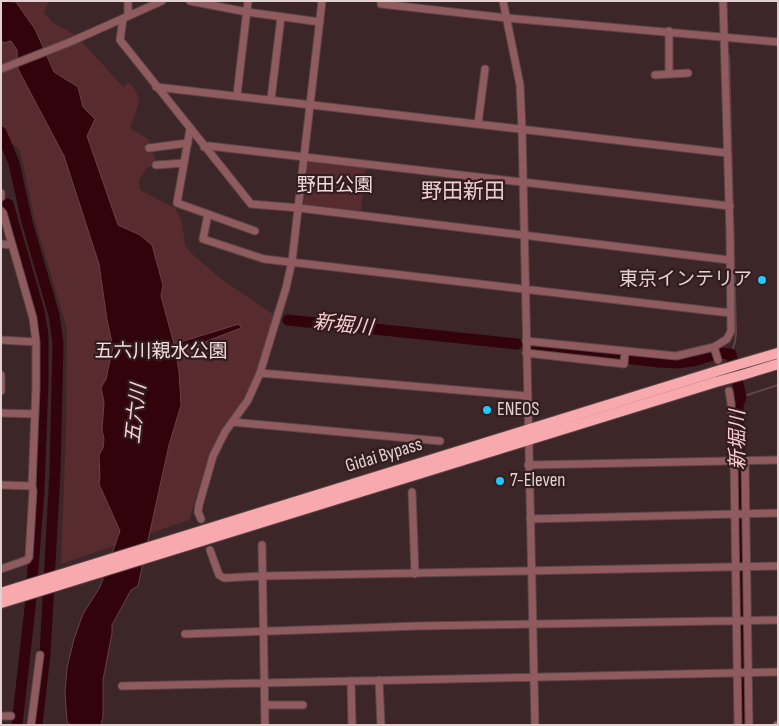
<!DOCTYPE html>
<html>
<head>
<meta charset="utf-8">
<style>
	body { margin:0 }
	#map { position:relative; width:779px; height:726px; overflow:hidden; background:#3d2627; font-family:"Sofia Sans Condensed",sans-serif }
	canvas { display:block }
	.frame { position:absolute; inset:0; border:2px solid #e1d1d1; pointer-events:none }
</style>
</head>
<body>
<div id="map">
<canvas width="779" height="726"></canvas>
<div class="frame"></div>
</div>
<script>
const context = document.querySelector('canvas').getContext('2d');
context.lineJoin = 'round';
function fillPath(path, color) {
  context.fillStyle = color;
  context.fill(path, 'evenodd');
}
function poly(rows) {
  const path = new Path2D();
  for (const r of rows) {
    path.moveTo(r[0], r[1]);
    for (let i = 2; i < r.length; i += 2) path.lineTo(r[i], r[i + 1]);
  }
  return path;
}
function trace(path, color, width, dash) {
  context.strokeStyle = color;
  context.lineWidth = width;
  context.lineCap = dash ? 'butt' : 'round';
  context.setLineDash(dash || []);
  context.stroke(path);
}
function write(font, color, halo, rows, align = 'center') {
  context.font = font + ' "Sofia Sans Condensed","Noto Sans JP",sans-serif';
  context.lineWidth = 4.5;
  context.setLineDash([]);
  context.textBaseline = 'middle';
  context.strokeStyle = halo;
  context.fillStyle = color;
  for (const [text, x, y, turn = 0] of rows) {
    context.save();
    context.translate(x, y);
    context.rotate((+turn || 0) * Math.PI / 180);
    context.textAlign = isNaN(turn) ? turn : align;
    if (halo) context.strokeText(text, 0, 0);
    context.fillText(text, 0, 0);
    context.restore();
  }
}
fillPath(poly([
	[1,1,49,1,44,12,53,23,76,35,123,87,129,82,136,91,139,102,130,128,148,139,157,164,147,168,139,180,140,190,175,208,182,222,185,245,190,252,220,278,274,315,254,382,223,429,209,455,189,520,61,564,66,434,67,329,35,221,20,150,1,134],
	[308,160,366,166,361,211,304,204]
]), '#582b2f');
const water = poly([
	[1,1,16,2,35,29,54,72,78,87,83,107,95,119,87,136,118,225,140,235,152,245,163,285,161,296,174,344,239,324,241,328,176,353,179,372,181,405,169,445,138,586,131,590,112,625,112,633,103,680,103,717,101,725,70,725,67,721,65,693,67,668,74,639,83,614,100,587,120,531,99,484,100,476,99,455,103,448,104,439,102,430,104,402,101,388,106,379,113,347,107,320,99,264,64,156,18,69,17,50,11,41,4,43,1,40,1,1]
]);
fillPath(water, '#33030c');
trace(water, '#674147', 1);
trace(poly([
	[729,55,736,333,735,342,731,354],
	[1,203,8,204],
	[741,397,778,385]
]), '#674147', 2);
trace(poly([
	[1,132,14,163,27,222,54,315,58,343,55,472,45,654,37,725],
	[8,204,39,311,43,335,43,382,39,490,30,608,17,725],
	[288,320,517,344],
	[534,347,659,362,676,363,693,361,720,353,731,354,741,397,738,405,745,725]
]), '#33030c', 11);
const minor = poly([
	[190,1,247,12,320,22],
	[381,1,381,4,507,18,778,42],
	[503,1,520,85,522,129,535,725],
	[128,15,128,1],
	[123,19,120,40,251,204,299,208,729,260],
	[1,69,70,42,162,1],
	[669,74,669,31],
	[655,75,688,73],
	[156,87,727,153],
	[237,95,248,1],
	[271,99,281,17],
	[478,124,485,69],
	[190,129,177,203,255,231],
	[204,147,209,146,730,206],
	[149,148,188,143],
	[156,165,184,163],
	[1,193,1,197],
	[1,211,3,213,33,318,36,342,36,387,32,486,33,491,29,557,27,560,1,569],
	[208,214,203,239,264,259,730,313],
	[1,244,12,245],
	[1,340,36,342],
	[526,341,676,356,714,347,727,339,731,331,730,234,723,1],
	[714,347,718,360],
	[526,353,624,364,625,351],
	[260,373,527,396],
	[1,375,1,391],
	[729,391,731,403,734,461,738,725],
	[1,413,35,414],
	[232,422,440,441],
	[745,461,749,725],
	[528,465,778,460],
	[1,485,32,486],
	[412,492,415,574],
	[201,519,198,512,199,505,213,456,225,432,248,400,260,373,286,288,292,261,322,1],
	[530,519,778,513],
	[262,545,265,725],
	[210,550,219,575,224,578,263,576,778,566],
	[185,634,418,626,778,620],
	[379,680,381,725],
	[351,681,352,725],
	[122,686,778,672],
	[265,705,303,705],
	[1,716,11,716],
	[31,725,40,655],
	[777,725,778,725]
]);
const highway = poly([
	[737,365,778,353],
	[742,375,778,364],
	[1,593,714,372],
	[1,603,716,382]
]);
trace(minor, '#5b4546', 9);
trace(highway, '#5b4546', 12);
trace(minor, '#905b5e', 7);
trace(highway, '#f8a9ae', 10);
const highwayBridge = poly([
	[714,372,737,365],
	[716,382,742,375]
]);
trace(highwayBridge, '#5b4546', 12, []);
trace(highwayBridge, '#f8a9ae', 10);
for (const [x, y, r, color] of [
	[762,280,5,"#1fc9fd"],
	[487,410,5,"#1fc9fd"],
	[500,481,5,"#1fc9fd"]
]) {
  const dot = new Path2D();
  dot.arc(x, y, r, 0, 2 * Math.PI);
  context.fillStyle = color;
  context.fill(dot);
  trace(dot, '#321c1e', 2);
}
write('19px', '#f2dbdc', '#321c1e', [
	["野田公園",335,186],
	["五六川親水公園",161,352]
]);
write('19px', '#e1d1d1', '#321c1e', [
	["東京インテリア",752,280,"right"],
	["ENEOS",497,410],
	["7-Eleven",510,481]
], 'left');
write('19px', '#e1d1d1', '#321c1e', [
	["Gidai Bypass",384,456,-17]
]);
write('italic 20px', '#faced0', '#321c1e', [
	["新堀川",343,326,6],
	["五六川",137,414,-84],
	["新堀川",739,440,-90]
]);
write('21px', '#eecfd0', '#321c1e', [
	["野田新田",463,193]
]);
</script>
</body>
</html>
